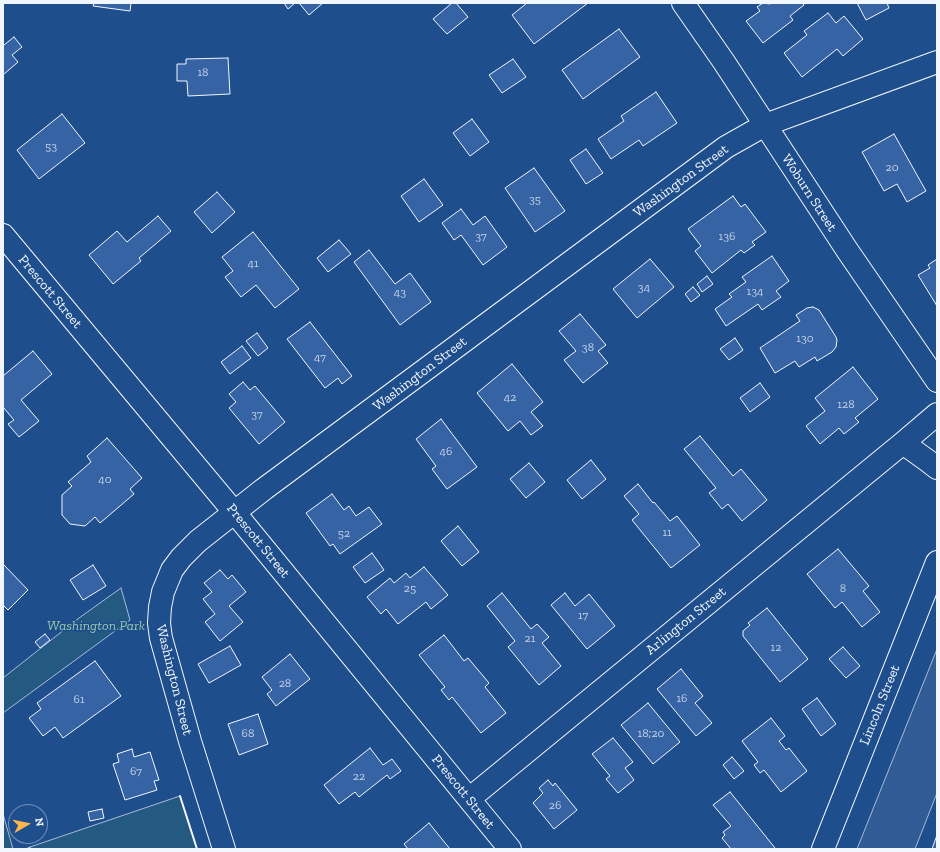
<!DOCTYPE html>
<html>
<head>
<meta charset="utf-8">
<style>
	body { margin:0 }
	#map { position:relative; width:940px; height:852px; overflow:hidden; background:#1f4e8c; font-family:"Zilla Slab",serif }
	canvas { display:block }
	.frame { position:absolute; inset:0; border:4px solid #f2f6ff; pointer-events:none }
	.north { position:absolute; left:8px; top:804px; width:40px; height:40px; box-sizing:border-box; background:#1f4e8c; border:1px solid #7391ba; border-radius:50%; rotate:81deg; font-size:11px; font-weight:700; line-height:16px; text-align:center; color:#f2f6ff }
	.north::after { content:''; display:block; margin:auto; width:14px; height:18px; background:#ffb74d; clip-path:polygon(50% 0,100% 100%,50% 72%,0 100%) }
</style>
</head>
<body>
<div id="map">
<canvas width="940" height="852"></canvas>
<div class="frame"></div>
<div class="north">N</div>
</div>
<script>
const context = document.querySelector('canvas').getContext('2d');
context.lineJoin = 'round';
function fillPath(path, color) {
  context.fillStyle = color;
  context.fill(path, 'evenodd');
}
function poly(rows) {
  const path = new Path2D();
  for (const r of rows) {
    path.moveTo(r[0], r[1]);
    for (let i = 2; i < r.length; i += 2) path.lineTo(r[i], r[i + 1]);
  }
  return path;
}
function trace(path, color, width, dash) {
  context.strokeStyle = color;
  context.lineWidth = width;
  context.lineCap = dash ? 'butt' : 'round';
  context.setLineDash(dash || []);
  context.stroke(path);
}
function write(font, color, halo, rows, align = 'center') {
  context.font = font + ' "Zilla Slab",serif';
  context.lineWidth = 3;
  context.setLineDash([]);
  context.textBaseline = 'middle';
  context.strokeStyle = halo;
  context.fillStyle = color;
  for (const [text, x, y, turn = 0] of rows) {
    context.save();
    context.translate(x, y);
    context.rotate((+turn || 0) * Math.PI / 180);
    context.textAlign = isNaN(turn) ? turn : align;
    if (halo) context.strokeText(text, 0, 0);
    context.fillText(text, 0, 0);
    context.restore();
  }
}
const green = poly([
	[121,588,130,620,3,713,3,678,79,618,121,588],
	[180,796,197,849,25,849,30,847,180,796],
	[3,814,13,849,3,849,3,814]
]);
fillPath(green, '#245a82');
trace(green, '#a8bbd7', 1);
const parking = poly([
	[937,649,937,793,915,849,857,849,937,649]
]);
fillPath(parking, '#305b95');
trace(parking, '#a8bbd7', 1);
const building = poly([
	[94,3,131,3,130,11,93,6,94,3],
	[284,3,295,3,288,9,284,3],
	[299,3,323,3,309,15,299,3],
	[452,3,456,3,468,17,447,34,433,19,452,3],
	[527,3,588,3,534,44,512,15,527,3],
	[763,3,770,4,770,3,803,3,804,5,790,16,793,20,763,43,746,21,760,11,757,7,763,3],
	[857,3,887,3,889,8,866,20,857,3],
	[828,13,836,23,844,16,863,39,843,56,837,49,802,77,784,53,807,35,804,31,828,13],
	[619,29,640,57,583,99,562,70,619,29],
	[14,37,22,47,12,55,18,62,3,75,3,44,4,45,14,37],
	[228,58,230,94,188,96,187,81,177,81,177,64,186,64,186,59,228,58],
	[513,59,526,77,502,93,489,75,513,59],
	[656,92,677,123,643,146,639,140,611,159,598,139,624,121,621,116,656,92],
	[62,114,85,143,39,179,17,150,62,114],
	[472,119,489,142,470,156,453,133,472,119],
	[894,134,926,191,907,202,897,184,884,191,862,152,894,134],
	[586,149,603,173,586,184,570,160,586,149],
	[534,168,565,211,535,232,505,188,534,168],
	[424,179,443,205,419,222,401,196,424,179],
	[217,192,235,212,212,233,194,212,217,192],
	[733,196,741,207,745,204,766,232,752,242,755,245,744,253,741,250,712,273,695,251,701,246,688,229,733,196],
	[461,209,473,225,485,216,507,247,483,265,461,235,454,240,442,223,461,209],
	[158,216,171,231,139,258,141,261,113,284,89,255,117,231,127,242,158,216],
	[253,232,299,289,275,308,256,285,241,297,225,277,233,271,222,257,253,232],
	[339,240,351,254,328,272,317,258,339,240],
	[369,250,395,284,410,273,431,302,400,325,354,262,369,250],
	[772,256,789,281,776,291,781,297,762,310,758,304,726,326,715,309,732,297,729,294,746,282,742,277,772,256],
	[650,259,674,287,637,318,613,289,650,259],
	[937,259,937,306,918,275,930,268,928,265,937,259],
	[707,276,713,284,702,292,697,284,707,276],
	[693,287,700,295,691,302,685,294,693,287],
	[813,307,819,310,836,337,837,340,836,347,832,352,817,361,815,357,799,367,795,361,775,373,760,348,800,321,796,315,807,308,813,307],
	[580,314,606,345,598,351,608,363,583,383,564,360,576,351,559,331,580,314],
	[310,322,352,376,342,384,338,378,325,388,287,339,310,322],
	[257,333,268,348,258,356,246,341,257,333],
	[735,338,743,350,729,360,720,349,735,338],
	[242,346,251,358,230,374,221,362,242,346],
	[33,351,52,374,21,400,39,421,19,437,8,424,14,420,3,407,3,376,33,351],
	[512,364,543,402,531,412,543,426,531,435,520,421,508,431,477,393,512,364],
	[853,367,878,399,855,418,859,422,844,434,839,428,820,444,806,426,825,411,815,398,853,367],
	[243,382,250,390,255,386,285,422,259,444,229,408,236,402,229,394,243,382],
	[760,383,770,397,750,412,740,398,760,383],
	[441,419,477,467,447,489,432,469,436,466,416,439,441,419],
	[700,436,733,476,741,469,767,500,742,521,728,504,722,509,709,493,716,488,684,449,700,436],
	[107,438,142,478,130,489,134,494,100,523,95,517,85,526,70,524,62,515,62,495,72,486,68,482,91,462,87,456,107,438],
	[591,460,606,479,582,499,567,480,591,460],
	[529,463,545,482,526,498,510,479,529,463],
	[638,484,653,503,654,502,670,521,677,516,700,545,671,568,632,520,639,514,624,496,638,484],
	[332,494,344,510,349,506,356,516,369,507,382,524,340,554,333,544,330,546,306,513,332,494],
	[458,526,479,552,462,566,441,541,458,526],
	[838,549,869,586,863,591,880,612,862,627,842,602,835,608,807,574,838,549],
	[372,553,384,570,365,583,353,567,372,553],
	[3,564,28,590,8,610,3,605,3,564],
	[93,565,106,586,83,600,70,580,93,565],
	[424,567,448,595,431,609,426,602,398,624,386,609,381,614,367,597,390,578,394,583,406,573,410,578,424,567],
	[220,570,228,579,232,575,246,592,229,606,243,622,220,641,205,622,215,614,203,599,212,592,204,583,220,570],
	[502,593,531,629,537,624,549,637,542,643,561,666,539,685,508,647,515,641,487,606,502,593],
	[565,593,575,606,589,594,615,626,587,649,551,605,565,593],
	[767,608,808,659,780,682,743,636,743,631,750,625,748,623,767,608],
	[45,634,50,640,40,648,35,642,45,634],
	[444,635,464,661,468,658,489,683,485,687,506,713,481,733,452,697,449,700,441,690,445,687,419,655,444,635],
	[230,646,241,665,209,683,198,664,230,646],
	[843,647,860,666,846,678,829,659,843,647],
	[290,654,310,679,276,706,267,694,272,690,262,677,290,654],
	[95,661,121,696,63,738,55,727,43,736,29,718,41,709,37,703,95,661],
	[681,669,703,696,695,703,712,723,696,736,657,689,681,669],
	[817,698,836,724,821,736,802,709,817,698],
	[648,703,680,742,653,764,621,725,648,703],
	[258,714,268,744,239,755,228,724,258,714],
	[771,718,785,736,779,741,786,750,789,748,807,771,781,792,764,770,760,773,754,765,758,762,742,741,771,718],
	[613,738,633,762,625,768,634,780,618,793,606,779,610,776,592,754,613,738],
	[370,748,383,765,392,759,401,771,390,779,387,775,359,797,355,792,339,804,324,785,370,748],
	[132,749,134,757,150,752,159,780,154,781,157,790,125,800,113,764,119,762,117,754,132,749],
	[732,757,744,771,734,779,723,765,732,757],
	[548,780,553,786,555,783,577,810,554,829,533,803,543,793,539,788,548,780],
	[730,792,775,848,774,849,736,849,735,848,733,849,731,849,722,838,725,835,723,832,731,826,713,805,730,792],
	[102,809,104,818,90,821,88,812,102,809],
	[429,823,450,849,408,849,404,844,429,823],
	[937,835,937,849,932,849,937,835]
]);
fillPath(building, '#3563a3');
trace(building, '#f2f6ff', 1);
const minor = poly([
	[683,3,724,62,847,250,937,381],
	[3,235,235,513,510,849],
	[903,443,928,461,937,468],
	[469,799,903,443,937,414],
	[224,849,190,741,161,638,160,631,159,623,160,607,163,592,172,570,181,558,198,541,264,489,726,147,765,125,937,62],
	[823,849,937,562]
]);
trace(minor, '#f2f6ff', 24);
trace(minor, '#1f4e8c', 22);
trace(poly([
	[30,847,30,849]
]), '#f2f6ff', 1, [5, 2]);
trace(poly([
	[180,796,197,849]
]), '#f2f6ff', 2);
write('12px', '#c3d1e8', null, [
	["18",203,73],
	["53",51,147],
	["20",892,168],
	["35",535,200],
	["37",481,237],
	["136",727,237],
	["41",253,264],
	["34",644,288],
	["134",755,292],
	["43",400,293],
	["130",805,339],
	["38",588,348],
	["47",320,358],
	["42",510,398],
	["128",846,405],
	["37",257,415],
	["46",446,452],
	["40",105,480],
	["11",667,533],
	["52",344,534],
	["25",410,589],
	["8",843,589],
	["17",583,616],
	["21",530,639],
	["12",776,648],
	["28",285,684],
	["16",682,699],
	["61",79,700],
	["68",248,734],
	["18;20",651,734],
	["67",136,772],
	["22",359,777],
	["26",555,806]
]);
write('14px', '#f2f6ff', '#1f4e8c', [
	["Washington Street",681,181,-36],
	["Woburn Street",809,193,57],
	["Prescott Street",50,292,50],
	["Washington Street",420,374,-37],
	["Prescott Street",258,541,51],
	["Arlington Street",686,621,-39],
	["Washington Street",174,680,76],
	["Lincoln Street",880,705,-68],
	["Prescott Street",463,792,51]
]);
write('italic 14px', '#97c8a6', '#1f4e8c', [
	["Washington Park",96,626]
]);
</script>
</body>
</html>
